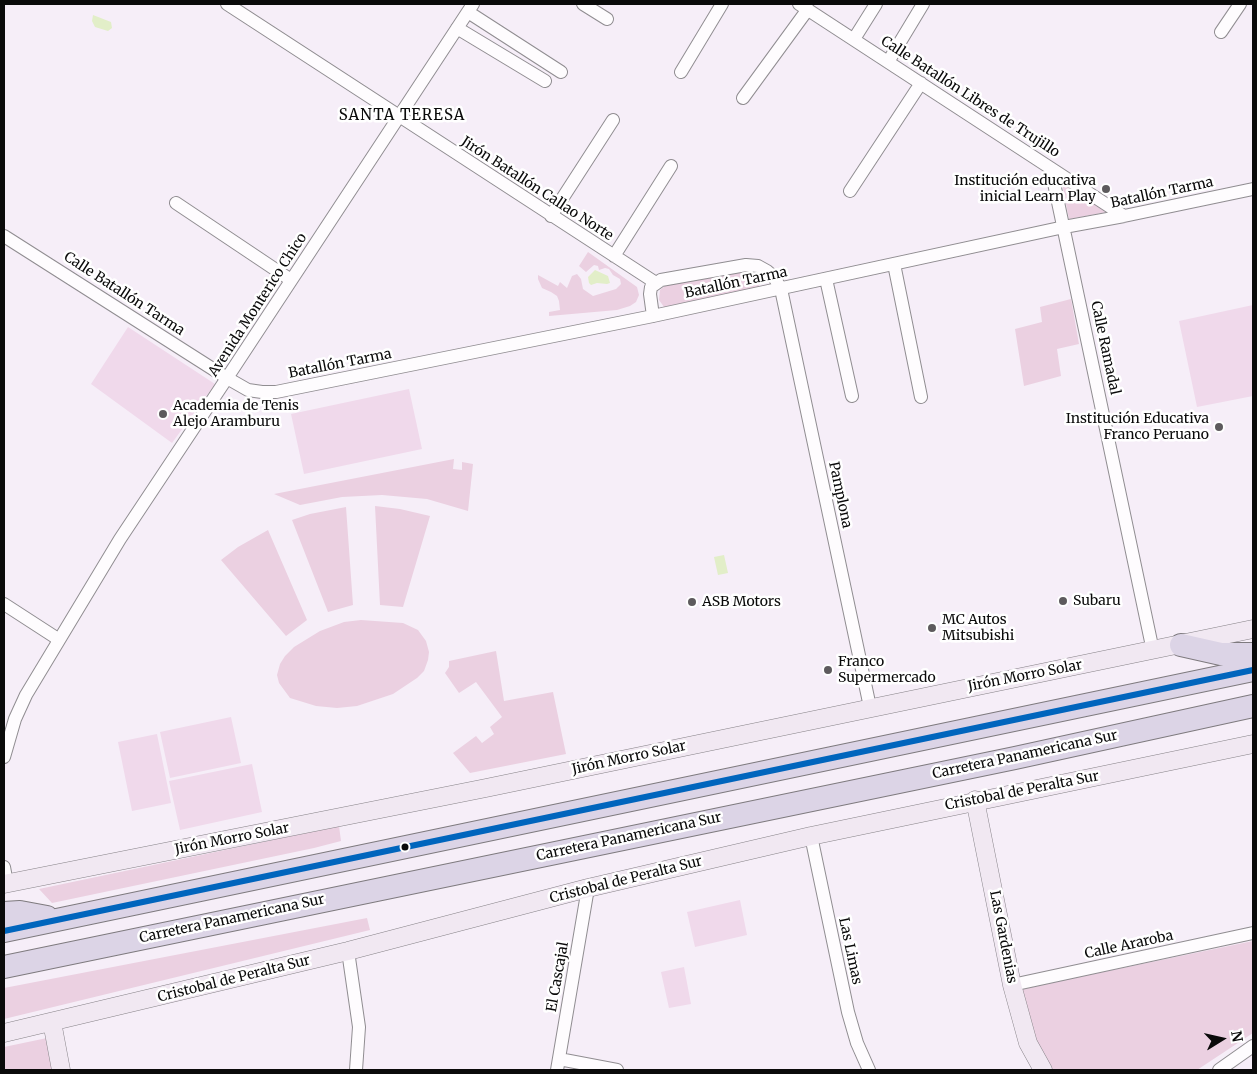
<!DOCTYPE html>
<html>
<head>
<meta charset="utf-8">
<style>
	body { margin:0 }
	#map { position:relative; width:1257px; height:1074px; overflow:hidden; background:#f6eef8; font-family:Merriweather,serif }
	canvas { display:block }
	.frame { position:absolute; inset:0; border:5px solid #0a0a0a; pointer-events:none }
	.north { position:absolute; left:1197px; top:1014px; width:50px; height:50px; -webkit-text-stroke:4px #fff; paint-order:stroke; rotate:80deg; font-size:14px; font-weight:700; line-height:20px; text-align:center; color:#0a0a0a }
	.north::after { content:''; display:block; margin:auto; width:18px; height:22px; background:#0a0a0a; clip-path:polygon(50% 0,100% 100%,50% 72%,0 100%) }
</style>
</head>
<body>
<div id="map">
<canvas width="1257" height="1074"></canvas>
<div class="frame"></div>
<div class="north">N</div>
</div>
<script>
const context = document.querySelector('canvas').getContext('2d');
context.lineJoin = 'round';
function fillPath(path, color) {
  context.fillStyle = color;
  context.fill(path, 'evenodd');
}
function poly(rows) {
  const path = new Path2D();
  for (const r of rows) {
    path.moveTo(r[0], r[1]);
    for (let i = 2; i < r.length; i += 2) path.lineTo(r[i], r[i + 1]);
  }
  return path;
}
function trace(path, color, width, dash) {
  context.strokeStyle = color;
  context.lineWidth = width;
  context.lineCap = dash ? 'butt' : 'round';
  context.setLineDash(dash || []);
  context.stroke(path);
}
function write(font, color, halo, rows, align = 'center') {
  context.font = font + ' Merriweather,serif';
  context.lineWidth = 5;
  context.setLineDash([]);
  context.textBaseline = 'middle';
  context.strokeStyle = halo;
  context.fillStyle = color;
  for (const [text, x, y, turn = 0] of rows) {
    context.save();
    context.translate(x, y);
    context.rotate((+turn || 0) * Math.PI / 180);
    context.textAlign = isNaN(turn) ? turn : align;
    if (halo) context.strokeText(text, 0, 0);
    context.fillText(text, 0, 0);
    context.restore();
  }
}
fillPath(poly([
	[1062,183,1107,212,1069,219],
	[588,252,637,287,639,295,636,302,630,306,617,310,549,316,549,312,560,310,559,301,557,296,551,292,542,288,538,279,538,275,558,286,560,282,567,288,572,276,577,274,581,279,583,289,593,296,616,289,621,284,620,279,613,275,609,269,605,268,599,270,598,266,594,265,586,272,579,266],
	[743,272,750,272,762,281,758,287,664,307,659,300,660,290,666,285],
	[1071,299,1079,344,1057,349,1061,376,1024,386,1015,329,1042,322,1040,307],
	[454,459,453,469,462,470,462,462,473,464,468,511,427,499,382,495,342,497,300,505,274,494],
	[375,506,400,509,430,516,403,607,380,605],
	[346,507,353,605,328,612,292,520,310,514],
	[268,530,307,620,286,636,221,560,238,547],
	[361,620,403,623,418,630,426,641,429,652,428,660,424,671,417,678,393,694,357,706,337,708,316,706,290,698,279,683,277,675,280,664,285,656,294,647,320,631,344,622],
	[496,651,504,701,553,692,566,754,470,773,453,753,476,736,482,743,494,734,490,727,502,717,476,682,459,693,445,673,449,667,449,661],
	[339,826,341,841,314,848,52,903,39,889],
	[367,918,370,930,4,1019,4,988],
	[1253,941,1253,1033,1197,1070,1050,1070,1038,1047,1021,989],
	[47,1038,53,1070,4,1070,4,1047]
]), '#ebd0e1');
fillPath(poly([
	[1253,305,1253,396,1197,407,1179,321],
	[128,327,215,384,172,443,91,384],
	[409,389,422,449,304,474,291,414],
	[231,717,241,763,170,778,160,732],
	[157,734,171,803,132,811,118,742],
	[252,764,262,812,180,830,169,781],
	[740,900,747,935,695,947,687,912],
	[684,967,691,1004,669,1008,661,972]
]), '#f0d9eb');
fillPath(poly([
	[93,15,111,22,112,28,108,31,95,27,92,21],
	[595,270,608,276,610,283,607,284,597,283,591,285,589,283,588,277],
	[724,555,728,573,718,575,714,557]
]), '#e2eec8');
const street = poly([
	[227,4,656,283],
	[583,4,607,19],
	[799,4,1124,216],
	[468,12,561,72],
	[457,28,545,81],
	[1221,32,1240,4],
	[854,39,876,4],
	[888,62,923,4],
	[681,72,722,4],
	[743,98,808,9],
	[1051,169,1153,651],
	[850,191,921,83],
	[176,203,291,280],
	[551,216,613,120],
	[4,236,227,378,248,390,262,392,276,392,653,316,1064,227,1124,216,1253,189],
	[614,256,671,166],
	[894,264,921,397],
	[826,279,852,396],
	[653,316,650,294,651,287,661,280,746,265,758,266,767,271,774,277,781,289,870,707],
	[4,604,58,639],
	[4,757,15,719,26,695,120,539,227,378,473,4],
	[811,836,848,1012,857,1043,869,1070],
	[4,867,7,883],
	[348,951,359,1027,356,1070],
	[1012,985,1253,933],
	[559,1059,617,1070],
	[557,1070,588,888],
	[1219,1070,1253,1046]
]);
const secondary = poly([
	[975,800,1012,985,1028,1043,1043,1070],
	[4,884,486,788,1253,629],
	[52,1022,61,1070],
	[4,1033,348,951,588,888,811,836,1253,744]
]);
const highway = poly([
	[1181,645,1221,654,1253,654],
	[4,913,20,912,47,917],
	[4,931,1253,670],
	[4,967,1015,758,1253,706]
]);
trace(street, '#908d91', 14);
trace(secondary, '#878388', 19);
trace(highway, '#7e7a7e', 24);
trace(street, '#fefcfe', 12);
trace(secondary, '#f1e8f2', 18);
trace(highway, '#dcd4e6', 22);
trace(poly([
	[4,931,1253,670]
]), '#0065bd', 6);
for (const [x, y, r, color] of [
	[1106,189,5,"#5d5a5d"],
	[163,414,5,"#5d5a5d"],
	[1219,427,5,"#5d5a5d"],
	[1063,601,5,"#5d5a5d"],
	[692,602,5,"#5d5a5d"],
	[932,628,5,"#5d5a5d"],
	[828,670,5,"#5d5a5d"],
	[405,847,4.5,"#0a0a0a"]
]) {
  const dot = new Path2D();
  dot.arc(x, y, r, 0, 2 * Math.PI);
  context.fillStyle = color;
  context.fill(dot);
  trace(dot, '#fff', 2);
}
write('14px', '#0a0a0a', '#fff', [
	["Calle Batallón Libres de Trujillo",970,97,33],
	["Jirón Batallón Callao Norte",537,189,33],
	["Batallón Tarma",1162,193,-12],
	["Batallón Tarma",736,283,-12],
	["Calle Batallón Tarma",124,294,33],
	["Avenida Monterico Chico",258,305,-57],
	["Calle Ramadal",1105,348,78],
	["Batallón Tarma",340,364,-11],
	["Pamplona",840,495,78],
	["Jirón Morro Solar",1025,676,-11],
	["Carretera Panamericana Sur",1025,755,-12],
	["Jirón Morro Solar",629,758,-12],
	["Cristobal de Peralta Sur",1022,791,-11],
	["Carretera Panamericana Sur",629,837,-12],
	["Jirón Morro Solar",232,839,-11],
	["Cristobal de Peralta Sur",626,880,-14],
	["Carretera Panamericana Sur",232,919,-12],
	["Las Gardenias",1003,937,79],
	["Calle Araroba",1129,945,-12],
	["Las Limas",850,951,78],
	["El Cascajal",558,977,-80],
	["Cristobal de Peralta Sur",234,979,-14]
]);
write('14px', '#0a0a0a', '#fff', [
	["Institución educativa",1096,181,"right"],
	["inicial Learn Play",1096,197,"right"],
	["Academia de Tenis",173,406],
	["Alejo Aramburu",173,422],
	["Institución Educativa",1209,419,"right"],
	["Franco Peruano",1209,435,"right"],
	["Subaru",1073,601],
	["ASB Motors",702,602],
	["MC Autos",942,620],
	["Mitsubishi",942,636],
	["Franco",838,662],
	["Supermercado",838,678]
], 'left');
context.letterSpacing = '1px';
write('15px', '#0a0a0a', '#fff', [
	["SANTA TERESA",402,116]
]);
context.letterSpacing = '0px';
</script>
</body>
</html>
